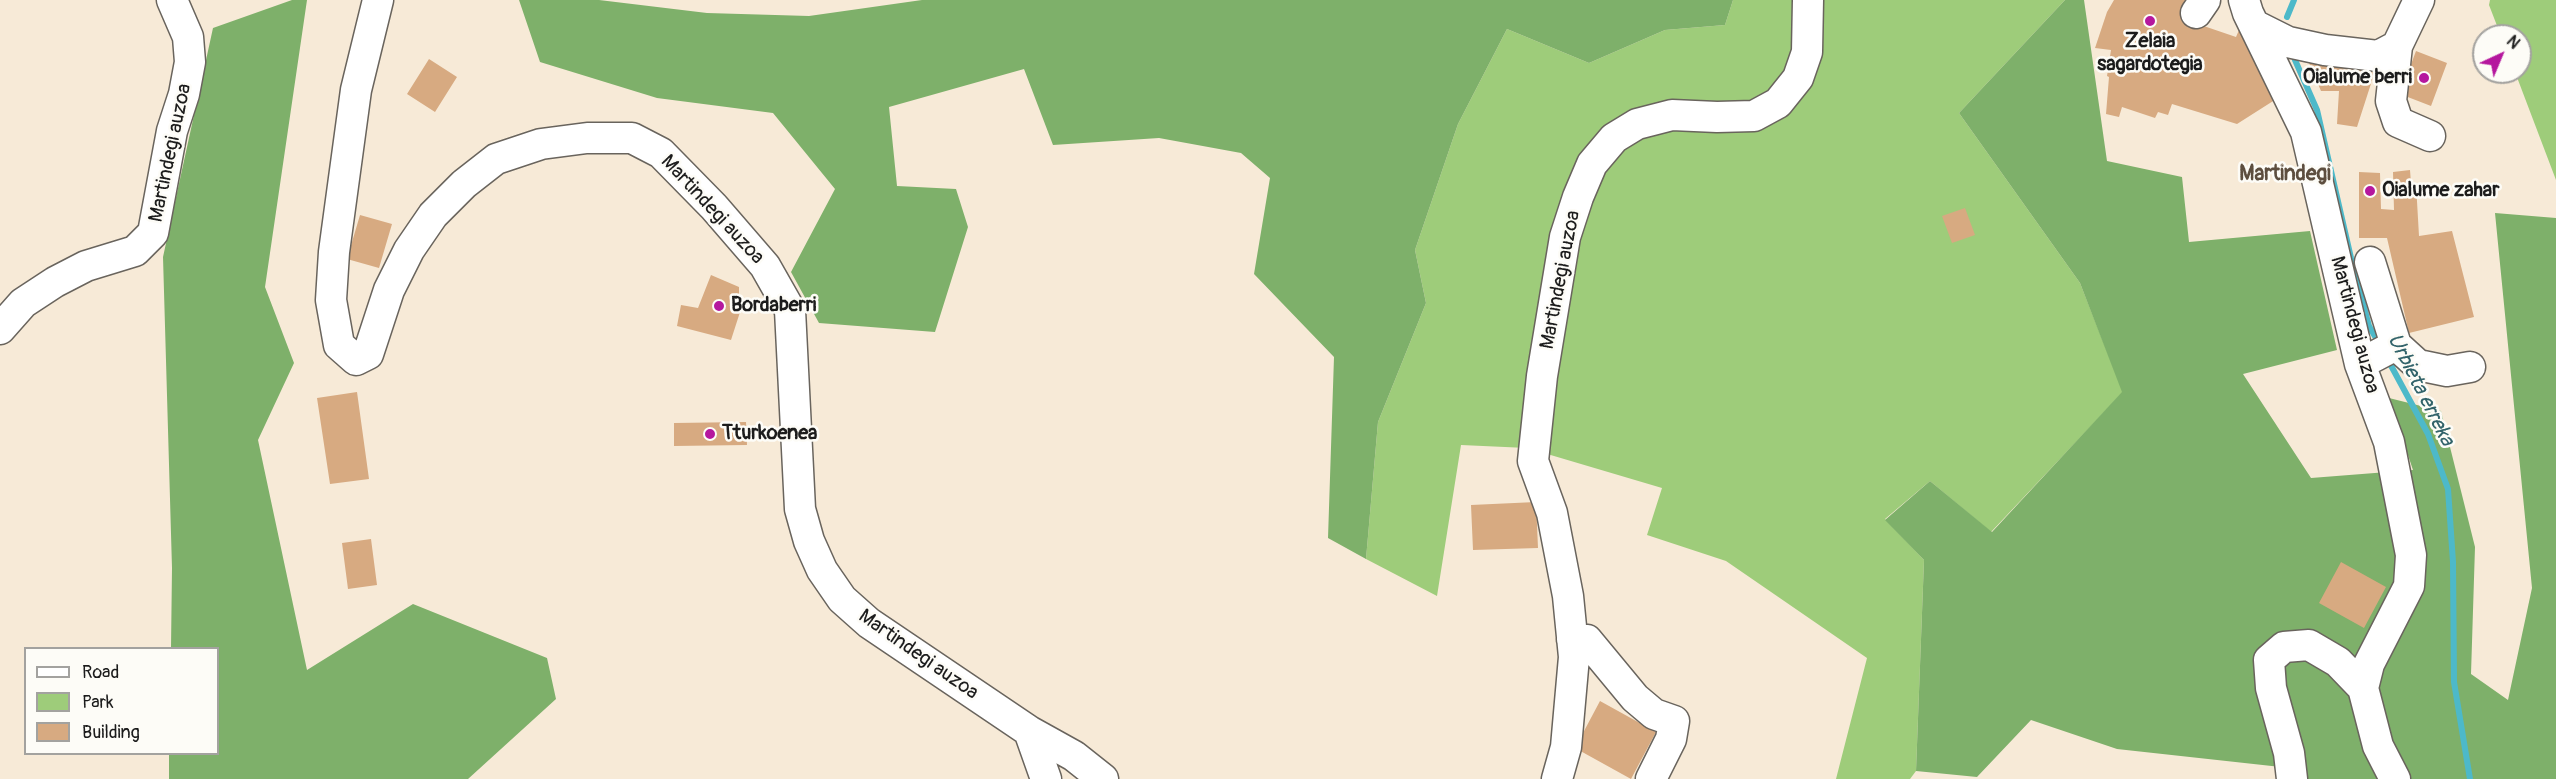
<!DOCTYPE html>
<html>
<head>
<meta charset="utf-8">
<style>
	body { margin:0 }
	#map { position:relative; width:2556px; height:779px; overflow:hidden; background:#f7ead7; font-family:Pangolin,sans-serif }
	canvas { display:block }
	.legend { position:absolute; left:24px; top:647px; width:195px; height:108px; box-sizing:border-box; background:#fdfcf7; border:2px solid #a3a29f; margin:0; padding:8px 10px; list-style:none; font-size:18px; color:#1c1c1c }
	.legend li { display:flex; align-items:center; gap:12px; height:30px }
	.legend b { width:30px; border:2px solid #a3a29f }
	.north { position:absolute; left:2472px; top:24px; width:60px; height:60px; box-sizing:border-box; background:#fdfcf7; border:2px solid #a3a29f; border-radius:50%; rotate:44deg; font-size:16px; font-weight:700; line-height:24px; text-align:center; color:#1c1c1c }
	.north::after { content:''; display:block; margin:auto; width:21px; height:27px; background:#b5179e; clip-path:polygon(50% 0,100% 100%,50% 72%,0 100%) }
</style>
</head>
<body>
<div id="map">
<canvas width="2556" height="779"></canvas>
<ul class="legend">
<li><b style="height:8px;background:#fff"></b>Road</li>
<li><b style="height:16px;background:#9ecc7a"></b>Park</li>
<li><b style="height:16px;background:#d7aa81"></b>Building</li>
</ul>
<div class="north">N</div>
</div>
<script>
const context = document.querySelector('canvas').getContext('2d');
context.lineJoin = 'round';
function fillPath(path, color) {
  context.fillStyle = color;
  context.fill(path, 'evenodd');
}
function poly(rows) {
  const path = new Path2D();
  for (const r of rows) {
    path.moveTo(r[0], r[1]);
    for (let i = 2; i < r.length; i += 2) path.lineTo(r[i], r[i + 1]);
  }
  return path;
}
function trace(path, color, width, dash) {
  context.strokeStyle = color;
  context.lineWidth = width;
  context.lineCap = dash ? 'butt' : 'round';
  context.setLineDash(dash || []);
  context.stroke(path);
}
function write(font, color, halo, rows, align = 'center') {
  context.font = font + ' Pangolin,sans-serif';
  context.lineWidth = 5;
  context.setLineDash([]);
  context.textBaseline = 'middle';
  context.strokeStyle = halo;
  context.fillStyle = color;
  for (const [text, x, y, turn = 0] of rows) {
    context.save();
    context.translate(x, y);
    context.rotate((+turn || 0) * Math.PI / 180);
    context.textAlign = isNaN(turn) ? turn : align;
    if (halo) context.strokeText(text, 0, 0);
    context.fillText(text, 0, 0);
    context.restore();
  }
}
fillPath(poly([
	[1733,0,2065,0,1959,113,2080,283,2123,392,1991,532,1930,481,1885,519,1924,560,1916,771,1910,779,1836,779,1867,658,1726,561,1647,535,1662,488,1527,448,1461,445,1437,596,1366,559,1378,422,1426,303,1415,250,1458,124,1507,29,1589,63,1665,30,1725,25],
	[2490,0,2556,0,2556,180,2515,72,2520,72,2520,36,2501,36,2489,5]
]), '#9ecc7a');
fillPath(poly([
	[292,0,307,0,265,287,294,363,258,440,307,670,413,604,547,658,556,699,468,779,169,779,169,754,218,754,218,648,171,648,172,568,163,257,213,28],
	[519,0,599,0,707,13,809,16,922,0,1733,0,1725,25,1665,30,1589,63,1507,29,1458,124,1415,250,1426,303,1378,422,1366,559,1328,538,1334,357,1254,274,1270,178,1241,153,1159,138,1053,145,1024,69,889,107,897,186,956,189,968,227,935,332,819,323,791,272,835,189,773,113,657,98,540,62],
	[2065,0,2084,0,2107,161,2182,177,2189,242,2310,231,2337,350,2243,374,2311,478,2413,470,2389,398,2441,411,2475,547,2471,674,2508,700,2532,588,2495,213,2556,218,2556,779,2294,779,2290,768,2117,749,2031,720,1977,777,1916,771,1924,560,1885,520,1930,481,1992,532,2122,392,2080,283,1959,113]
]), '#7eb06a');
trace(poly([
	[2287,17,2294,0],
	[2295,60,2317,110,2351,258,2369,326,2380,345],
	[2388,360,2428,434,2448,489,2453,562,2454,682,2470,779]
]), '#4db9c9', 6);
fillPath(poly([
	[2114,0,2188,0,2181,12,2194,17,2192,22,2236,37,2239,30,2281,96,2237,124,2172,104,2168,115,2158,112,2155,118,2122,107,2119,117,2106,114,2109,77,2107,76,2111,50,2095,48,2107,12],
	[2416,51,2447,63,2431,106,2400,94],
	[2307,58,2378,62,2357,127,2337,124,2339,91,2321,91],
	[429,59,457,77,435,112,407,94],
	[2410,170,2411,183,2416,184,2419,236,2452,231,2474,317,2409,333,2387,238,2359,238,2359,172,2380,173,2381,209,2394,210,2393,172],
	[1965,208,1975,235,1952,243,1942,216],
	[360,215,392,224,379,268,347,259],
	[711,275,739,287,739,308,741,309,731,340,677,326,681,305,698,308],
	[357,392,369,479,330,484,317,398],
	[746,422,747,445,674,446,674,423],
	[1536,502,1538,548,1473,550,1471,505],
	[371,539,377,585,348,589,342,543],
	[2341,562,2386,587,2364,628,2319,603],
	[1600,701,1656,732,1631,779,1575,748]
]), '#d7aa81');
const minor = poly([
	[378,0,356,90,334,252,331,300,339,345,356,360,368,354,389,290,409,250,433,215,464,184,496,159,541,144,587,138,632,138,661,153,714,207,765,266,790,310,800,509,809,541,822,570,842,599,869,623,1029,731,1046,779],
	[2244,0,2248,13,2306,132,2360,364,2389,442,2411,555,2409,586,2369,664,2363,688,2378,746,2395,779],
	[2196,13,2205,0],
	[2256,26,2288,42,2325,50,2378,56,2397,46,2419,0],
	[2397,46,2391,101,2398,122,2430,136],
	[2370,262,2396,345],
	[0,329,23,303,55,282,86,266,135,251,153,233,172,131,184,94,190,62,188,37,172,0],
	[2360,364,2396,345,2418,365,2447,371,2470,367],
	[1572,639,1587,640,1635,698,1654,714,1674,721,1671,739,1651,779],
	[1029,731,1074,756,1103,779],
	[1557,779,1566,747,1574,657,1568,596,1552,513,1533,461,1542,376,1565,237,1578,197,1592,164,1614,138,1637,124,1672,115,1717,117,1754,116,1778,103,1798,78,1807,52,1808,0],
	[2292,779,2289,753,2271,688,2269,660,2284,647,2309,645,2338,662,2363,688]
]);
trace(minor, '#69645d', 33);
trace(minor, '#fff', 30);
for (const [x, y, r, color] of [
	[2150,21,6,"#b5179e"],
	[2424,78,6,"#b5179e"],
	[2370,191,6,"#b5179e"],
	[719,306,6,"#b5179e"],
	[710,434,6,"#b5179e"]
]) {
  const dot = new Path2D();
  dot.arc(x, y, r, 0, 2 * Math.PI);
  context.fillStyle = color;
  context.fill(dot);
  trace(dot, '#fdfcf7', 2);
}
write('bold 20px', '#1c1c1c', '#fdfcf7', [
	["Zelaia",2150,42,"center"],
	["sagardotegia",2150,65,"center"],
	["Oialume berri",2412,78,"right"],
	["Oialume zahar",2382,191],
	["Bordaberri",731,306],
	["Tturkoenea",722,434]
], 'left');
write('20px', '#1c1c1c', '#fdfcf7', [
	["Martindegi auzoa",171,153,-78],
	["Martindegi auzoa",712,210,47],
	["Martindegi auzoa",1561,280,-79],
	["Martindegi auzoa",2354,325,75],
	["Martindegi auzoa",918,655,35]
]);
write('bold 21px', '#5d4e3f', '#fdfcf7', [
	["Martindegi",2285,175]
]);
write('italic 21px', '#32636a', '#fdfcf7', [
	["Urbieta erreka",2420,390,63]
]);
</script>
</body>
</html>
